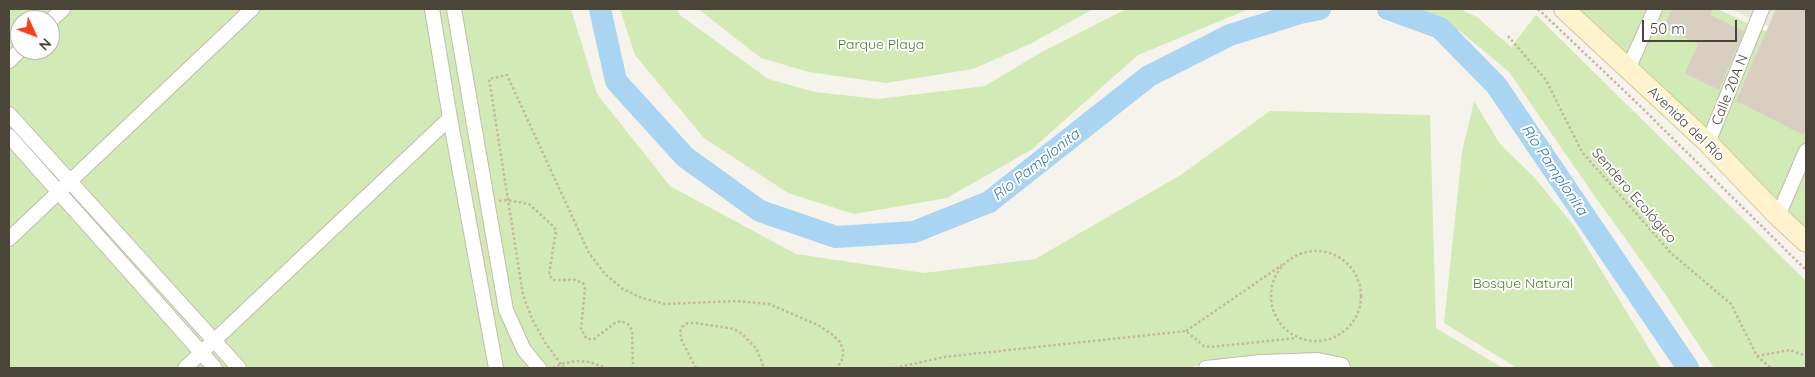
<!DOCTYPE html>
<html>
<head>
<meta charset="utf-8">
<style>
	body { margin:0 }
	#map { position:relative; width:1815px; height:377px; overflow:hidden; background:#f6f3ec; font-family:Quicksand,sans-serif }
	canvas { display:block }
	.frame { position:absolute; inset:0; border:10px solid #4b4439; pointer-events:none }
	.north { position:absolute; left:10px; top:10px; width:50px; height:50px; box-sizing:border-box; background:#fff; border:1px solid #b7b4b0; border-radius:50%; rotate:133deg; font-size:14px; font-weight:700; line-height:20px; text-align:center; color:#4b4439 }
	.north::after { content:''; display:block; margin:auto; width:18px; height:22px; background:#fc3f1d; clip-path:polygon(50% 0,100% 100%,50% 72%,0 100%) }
	.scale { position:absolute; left:1642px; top:20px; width:95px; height:22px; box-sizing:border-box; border:2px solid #4b4439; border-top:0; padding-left:6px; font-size:15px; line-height:18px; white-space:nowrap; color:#4b4439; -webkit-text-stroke:4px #fff; paint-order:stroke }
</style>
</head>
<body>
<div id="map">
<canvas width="1815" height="377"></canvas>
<div class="frame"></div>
<div class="north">N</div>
<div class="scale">50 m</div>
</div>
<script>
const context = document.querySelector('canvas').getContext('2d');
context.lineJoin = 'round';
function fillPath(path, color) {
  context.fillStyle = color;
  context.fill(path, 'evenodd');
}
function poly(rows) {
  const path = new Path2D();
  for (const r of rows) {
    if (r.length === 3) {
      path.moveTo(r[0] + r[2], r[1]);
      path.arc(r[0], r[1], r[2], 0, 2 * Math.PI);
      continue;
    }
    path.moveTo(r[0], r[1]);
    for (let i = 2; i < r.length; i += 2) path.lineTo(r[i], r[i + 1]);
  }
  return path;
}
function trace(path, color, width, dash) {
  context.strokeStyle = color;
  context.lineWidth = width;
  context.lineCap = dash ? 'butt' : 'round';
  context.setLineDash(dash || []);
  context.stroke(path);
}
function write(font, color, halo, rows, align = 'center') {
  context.font = font + ' Quicksand,sans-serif';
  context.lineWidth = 4;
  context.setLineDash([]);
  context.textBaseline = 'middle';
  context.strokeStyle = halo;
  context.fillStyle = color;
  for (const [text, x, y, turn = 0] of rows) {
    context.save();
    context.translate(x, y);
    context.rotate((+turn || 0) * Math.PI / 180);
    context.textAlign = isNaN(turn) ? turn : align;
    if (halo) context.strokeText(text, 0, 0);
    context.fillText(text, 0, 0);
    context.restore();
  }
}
fillPath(poly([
	[1731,9,1806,9,1806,44]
]), '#eae5da');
fillPath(poly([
	[9,9,571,9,597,94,670,186,796,254,924,273,1035,259,1179,176,1270,111,1430,115,1436,328,1503,368,1266,368,1263,354,1185,368,9,368],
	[20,20,50,20,50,50,20,50],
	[620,9,676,9,680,15,768,79,815,92,878,99,985,86,1040,53,1126,9,1249,9,1138,55,1031,150,947,198,854,214,788,193,704,138,635,55],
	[698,9,1093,9,1032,43,973,69,886,83,809,72,761,58],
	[1404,9,1460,9,1477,17,1511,47,1536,15,1806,281,1806,368,1714,368,1663,291,1591,191,1509,72,1460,31],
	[1567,9,1717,9,1806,50,1806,246],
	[1474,101,1500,144,1535,178,1574,226,1661,368,1517,368,1444,323,1462,152]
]), '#d2eab5');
trace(poly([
	[600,9,616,81,685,157,760,211,836,237,914,232,989,202,1149,76,1230,35,1300,13,1320,9],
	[1388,9,1440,28,1496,85,1688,368]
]), '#a9d4f2', 22);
fillPath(poly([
	[1672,9,1713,9,1710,15,1744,31,1719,90,1685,73,1698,44,1664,27],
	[1776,9,1806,9,1806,128,1803,135,1736,101]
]), '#d8cfc1');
const minor = poly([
	[432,9,450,118,496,368],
	[454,9,506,310,524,350,539,368],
	[50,21,63,9],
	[9,61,20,50],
	[1628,69,1655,9],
	[9,114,239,368],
	[9,136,215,368],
	[1708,143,1762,9],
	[1778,216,1806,151],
	[9,239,252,9],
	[185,368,450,118],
	[1206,368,1261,362,1318,360,1342,365,1343,368]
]);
const secondary = poly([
	[1564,9,1708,143,1778,216,1806,242]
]);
trace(minor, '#c2bbae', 16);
trace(secondary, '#d6c79b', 22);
trace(poly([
	[1538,9,1637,103,1806,270],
	[1508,36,1546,80,1582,152,1671,253,1731,304,1757,356,1771,368],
	[499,201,507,200,529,204,552,225,556,230,549,275,553,280,575,280,583,283,585,289,581,328,584,335,587,339,594,339,615,323,621,321,628,324,632,330,633,368],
	[1316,296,45],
	[1186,331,1282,265],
	[1757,356,1790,350,1806,356],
	[553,368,561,364,575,361,590,362,606,368],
	[564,368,546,344,533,321,523,295,489,79,507,75,589,253,605,274,623,289,642,298,665,304,737,301,769,304,818,325,833,335,840,342,843,350,843,358,837,368],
	[696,368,681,339,680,332,682,327,688,323,696,323,734,329,741,333,756,348,764,368],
	[895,368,944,357,1186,331,1204,346,1211,347,1296,338]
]), '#c4b79f', 2.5, [2.5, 2.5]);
trace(minor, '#fff', 14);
trace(secondary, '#fff3cd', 20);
write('14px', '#4a7f2a', '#fff', [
	["Parque Playa",881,45],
	["Bosque Natural",1523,284]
]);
write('14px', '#4b4439', '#fff', [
	["Calle 20A N",1730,90,-68],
	["Avenida del Río",1686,124,44],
	["Sendero Ecológico",1634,196,49]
]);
write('italic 15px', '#2e7ab2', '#fff', [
	["Río Pamplonita",1036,165,-38],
	["Río Pamplonita",1554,170,56]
]);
</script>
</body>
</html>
